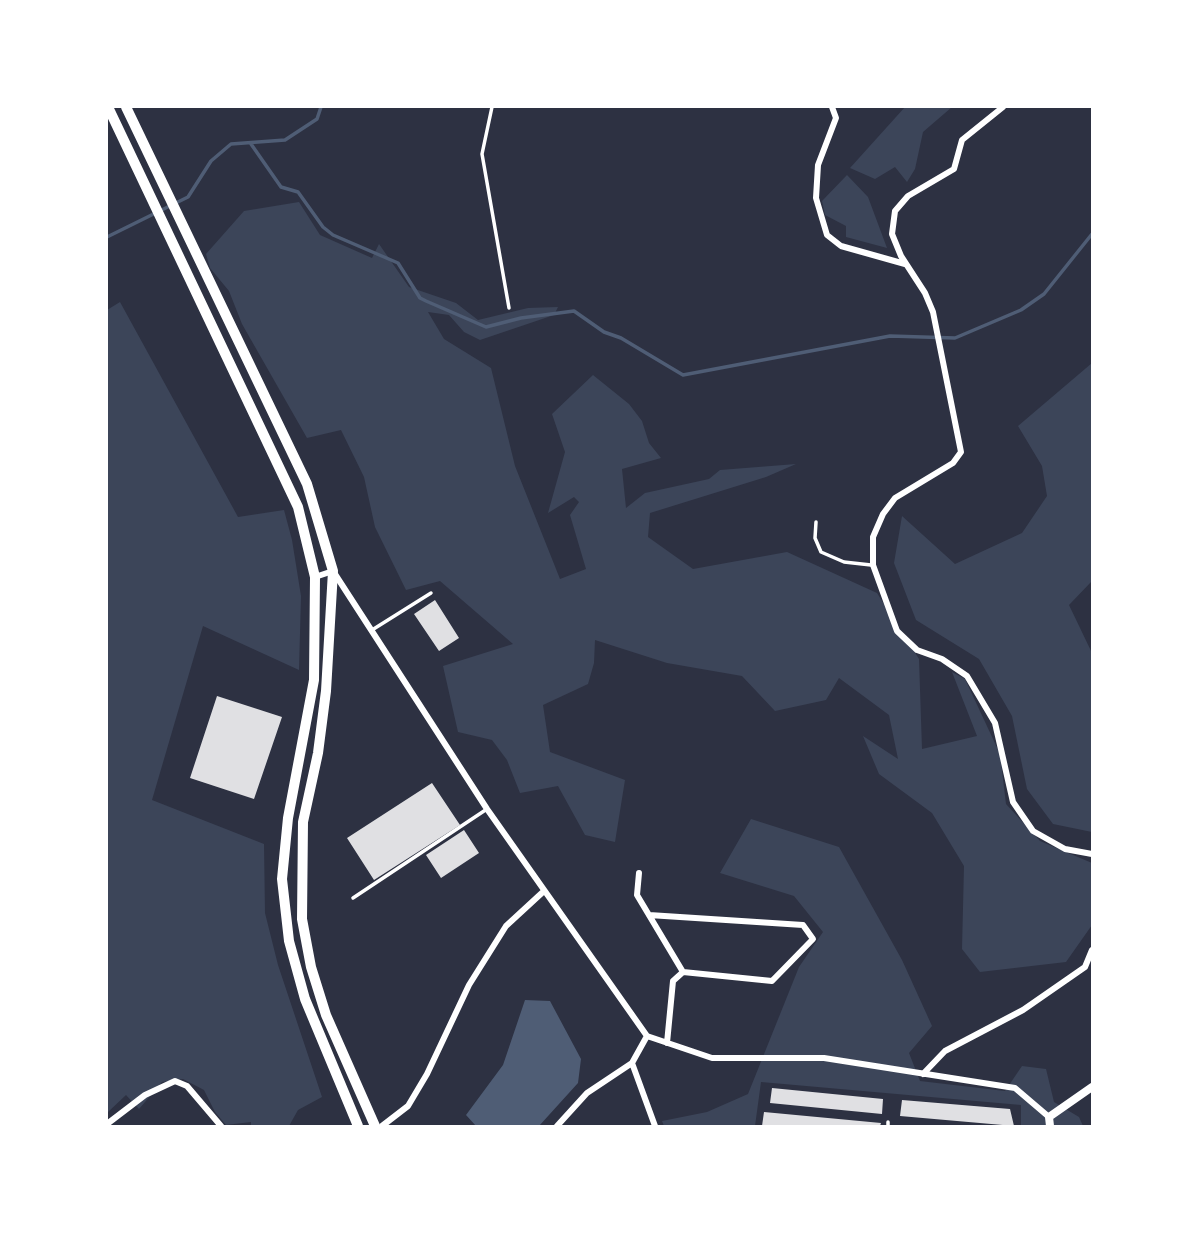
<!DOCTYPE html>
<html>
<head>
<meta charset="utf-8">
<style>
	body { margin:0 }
	#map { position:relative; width:1199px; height:1233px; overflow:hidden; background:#2d3142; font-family:"Fira Sans Condensed",sans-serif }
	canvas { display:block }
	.frame { position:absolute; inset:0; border:108px solid #fff; pointer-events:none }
</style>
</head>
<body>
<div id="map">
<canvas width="1199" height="1233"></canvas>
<div class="frame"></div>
</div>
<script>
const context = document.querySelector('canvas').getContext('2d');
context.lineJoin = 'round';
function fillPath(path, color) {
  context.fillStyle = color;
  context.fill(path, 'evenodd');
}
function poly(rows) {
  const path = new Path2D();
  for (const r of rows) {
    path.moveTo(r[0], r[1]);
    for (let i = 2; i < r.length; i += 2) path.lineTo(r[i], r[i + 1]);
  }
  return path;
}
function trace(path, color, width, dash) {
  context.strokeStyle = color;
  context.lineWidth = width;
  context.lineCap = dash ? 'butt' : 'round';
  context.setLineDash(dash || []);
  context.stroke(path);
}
fillPath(poly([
	[905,107,952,107,923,132,915,169,907,182,895,167,875,179,850,168],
	[847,175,868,197,887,248,846,237,846,226,825,215,822,201],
	[299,202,320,235,372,258,379,244,409,287,456,303,478,320,528,308,558,307,554,315,480,340,464,332,449,315,428,312,444,339,491,368,515,466,560,579,586,569,570,515,579,502,574,497,548,513,565,452,552,414,593,375,629,404,642,421,649,443,661,458,622,469,626,508,645,493,709,479,720,470,796,464,766,477,650,513,648,537,693,569,787,552,877,593,919,659,922,749,977,736,952,672,965,679,1000,754,1006,804,1040,841,1092,863,1092,925,1066,962,980,972,962,949,964,866,932,813,879,774,863,736,898,759,889,715,839,678,826,700,775,711,742,676,667,663,595,640,594,663,588,684,543,705,550,752,625,780,615,842,585,835,558,786,520,793,507,760,492,740,458,732,443,666,513,644,440,581,406,590,375,527,364,477,341,430,307,438,242,324,229,291,210,268,206,254,244,211],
	[120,302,238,517,284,510,292,540,301,596,299,670,203,626,152,800,264,844,265,913,278,965,322,1097,298,1110,289,1126,251,1126,251,1122,226,1125,215,1112,204,1090,183,1079,162,1082,139,1109,126,1095,107,1113,107,310],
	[1092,363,1092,581,1069,605,1092,653,1092,832,1053,824,1027,789,1012,716,979,659,916,620,894,563,902,516,955,564,1022,533,1047,496,1042,466,1018,426],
	[751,819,839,847,902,960,932,1026,909,1053,920,1081,1005,1091,1022,1066,1046,1069,1054,1102,1079,1117,1083,1126,1021,1126,1021,1105,761,1082,755,1126,664,1126,662,1121,707,1112,748,1094,799,967,823,932,794,896,720,873]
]), '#3c4559');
fillPath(poly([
	[525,1000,550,1001,581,1059,578,1083,539,1126,476,1126,466,1115,503,1065]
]), '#4f5d75');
trace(poly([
	[251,144,281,187,298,192,323,227,333,235,398,263,420,298,426,301,486,327,521,318,574,311,604,332,621,338,683,375,890,336,955,338,1021,310,1044,294,1092,234],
	[107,237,188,197,211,161,231,144,285,140,317,119,321,107]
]), '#4f5d75', 3.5);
fillPath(poly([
	[435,600,459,638,439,651,414,614],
	[217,696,282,717,254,799,190,778],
	[432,783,460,825,374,880,347,838],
	[464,830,479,853,441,878,426,855],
	[772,1088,883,1099,882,1114,770,1103],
	[902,1100,1010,1109,1014,1126,900,1116],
	[764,1112,881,1123,880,1126,762,1126]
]), '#e0e0e3');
trace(poly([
	[492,107,482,154,509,308],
	[816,522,815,538,821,552,844,562,871,565],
	[372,630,431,593],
	[353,898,487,809],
	[888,1126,888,1122]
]), '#fff', 3.5);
trace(poly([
	[832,107,836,118,818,165,816,198,827,235,841,246,905,264],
	[1003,107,962,140,954,169,908,196,895,211,892,234,901,256,925,293,933,312,961,452,953,463,895,498,883,514,873,537,873,565,897,631,917,650,942,659,967,676,995,723,1013,802,1033,831,1065,849,1092,854],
	[315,577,333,571,487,809,647,1036,712,1058,824,1058,1015,1088,1049,1117],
	[639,873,637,895,683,972,673,981,667,1043],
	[649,915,803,925,813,939,772,981,683,972],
	[647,1036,632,1063,655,1126],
	[923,1074,945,1051,1023,1010,1085,967,1092,950],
	[107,1124,145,1095,175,1081,187,1086,221,1126],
	[382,1126,408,1106,427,1074,469,985,506,926,544,891],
	[557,1126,587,1093,632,1063]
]), '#fff', 6);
trace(poly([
	[1050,1126,1049,1117,1092,1087]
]), '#fff', 8);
trace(poly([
	[108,107,298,507,315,577,314,680,288,818,282,879,289,941,305,999,358,1126],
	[126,107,307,484,333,571,326,691,318,753,303,822,302,919,311,967,326,1015,375,1126]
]), '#fff', 10);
</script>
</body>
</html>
